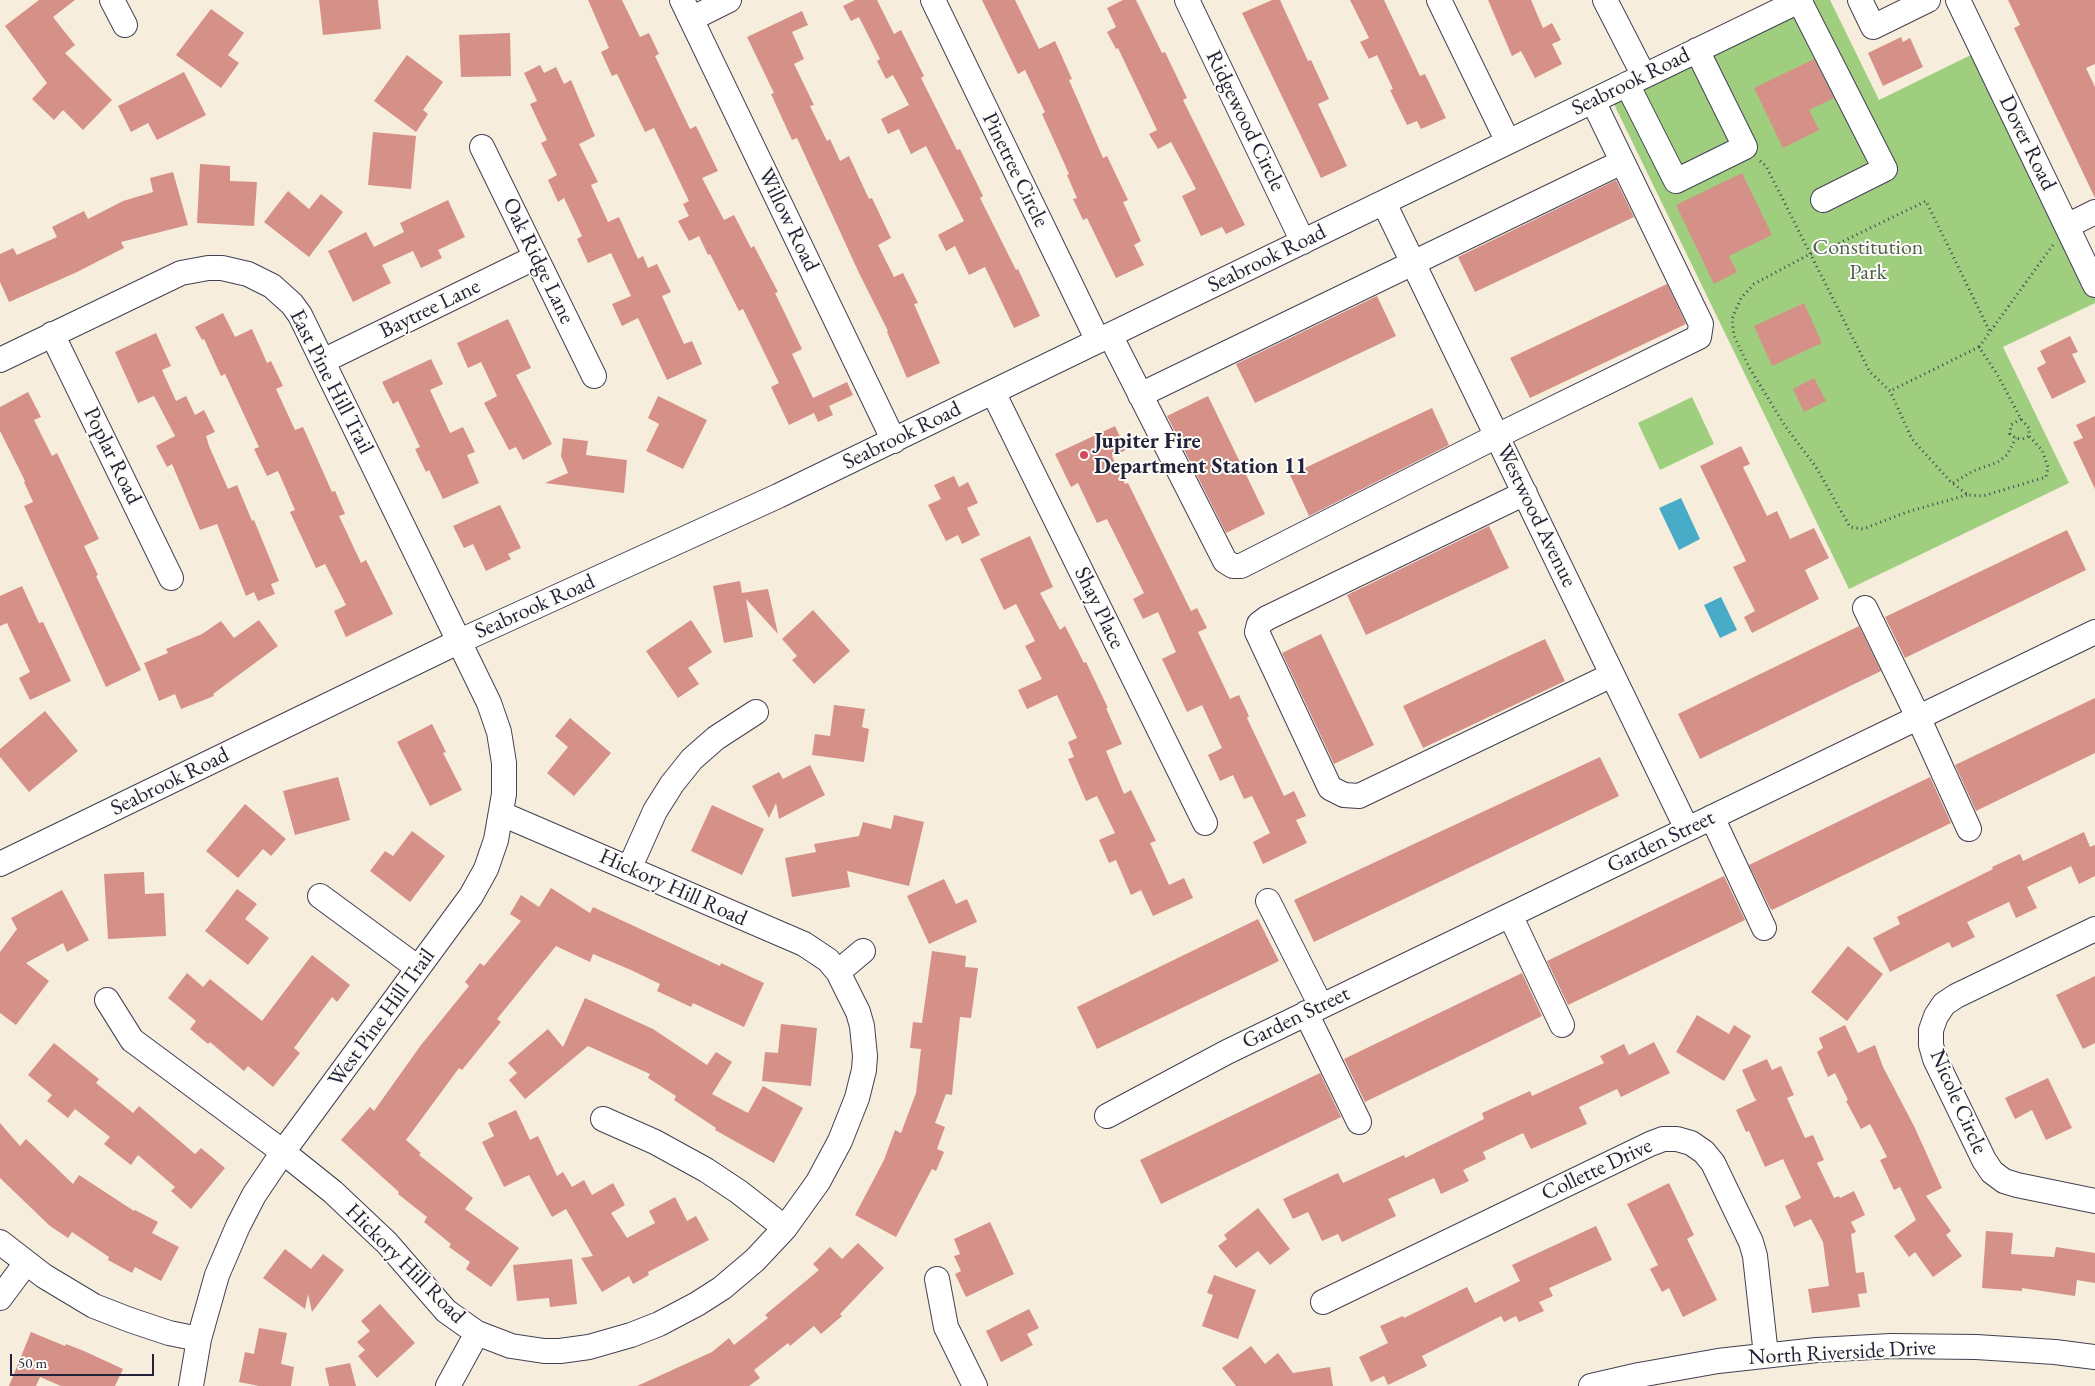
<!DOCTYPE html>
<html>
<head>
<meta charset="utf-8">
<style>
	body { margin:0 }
	#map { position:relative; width:2095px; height:1386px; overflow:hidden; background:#f7eddc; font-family:"EB Garamond",serif }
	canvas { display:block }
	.scale { position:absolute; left:10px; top:1354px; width:144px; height:22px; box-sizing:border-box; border:2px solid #22223b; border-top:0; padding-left:6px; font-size:15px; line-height:18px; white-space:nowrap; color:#22223b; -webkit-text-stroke:4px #fdfcf7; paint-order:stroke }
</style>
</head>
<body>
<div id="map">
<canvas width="2095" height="1386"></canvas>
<div class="scale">50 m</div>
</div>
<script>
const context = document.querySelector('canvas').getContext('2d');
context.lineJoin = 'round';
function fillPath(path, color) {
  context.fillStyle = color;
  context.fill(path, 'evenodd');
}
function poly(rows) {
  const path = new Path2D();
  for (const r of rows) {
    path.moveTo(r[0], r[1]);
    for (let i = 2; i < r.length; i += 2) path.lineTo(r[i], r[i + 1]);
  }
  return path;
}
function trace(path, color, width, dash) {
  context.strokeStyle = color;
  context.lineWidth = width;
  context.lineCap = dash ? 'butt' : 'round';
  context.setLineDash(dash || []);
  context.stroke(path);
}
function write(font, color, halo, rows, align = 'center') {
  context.font = font + ' "EB Garamond",serif';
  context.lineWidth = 4;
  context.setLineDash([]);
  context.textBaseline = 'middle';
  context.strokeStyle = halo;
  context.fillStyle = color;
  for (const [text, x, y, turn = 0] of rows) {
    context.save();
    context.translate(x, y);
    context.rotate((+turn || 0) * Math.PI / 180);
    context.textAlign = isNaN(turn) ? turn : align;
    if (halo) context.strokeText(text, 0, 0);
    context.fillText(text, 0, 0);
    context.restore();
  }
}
fillPath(poly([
	[1815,0,1830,0,1879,100,1979,51,2095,294,2095,303,2003,347,2069,483,1849,589,1611,98],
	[1692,397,1714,444,1660,470,1638,423]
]), '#9fcf7e');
fillPath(poly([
	[1681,498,1700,539,1679,550,1659,508],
	[1721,597,1737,630,1720,638,1704,605]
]), '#48abc7');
fillPath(poly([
	[39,0,75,0,53,17,75,45,65,53,112,100,83,130,63,110,54,120,32,99,47,83,5,26],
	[319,0,378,0,381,29,323,35],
	[588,0,622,0,640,37,649,33,659,54,655,56,690,129,696,126,718,171,702,178,724,220,734,215,751,248,754,246,778,292,775,293,802,349,792,354,813,398,847,382,853,395,829,406,833,415,818,422,814,413,789,425,771,387,779,383,743,309,739,311,710,254,708,255,699,236,689,241,678,221,689,216,683,204,689,201,654,128,645,132,617,74,612,76,601,52,609,48],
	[855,0,877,0,894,34,901,30,924,76,921,78,957,150,960,149,983,196,980,198,1016,270,1018,269,1040,316,1014,328,985,267,969,275,955,246,946,251,938,235,964,221,926,146,911,154,899,129,888,134,881,119,909,105,893,75,886,79,877,61,880,59,859,17,851,21,843,6],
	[982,0,1015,0,1039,49,1055,41,1072,79,1069,80,1103,158,1107,156,1128,200,1123,202,1141,241,1134,245,1144,265,1116,278,1087,218,1083,220,1073,199,1077,198,1067,175,1069,174,1042,114,1045,112,1025,70,1018,74],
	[1123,0,1136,0,1162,53,1165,52,1187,98,1183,100,1245,225,1226,234,1222,227,1201,236,1182,196,1196,189,1171,142,1158,149,1149,134,1157,130,1118,48,1116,49,1107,32,1116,27,1107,8],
	[1272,0,1280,0,1308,61,1311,60,1329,99,1318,104,1347,166,1321,178,1242,13],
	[1350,0,1384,0,1420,76,1425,74,1446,118,1421,129,1417,121,1407,125,1390,90,1393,89,1377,55,1369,59,1360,42,1369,38],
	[1488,0,1531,0,1543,28,1552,23,1561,40,1552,44,1562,64,1535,78,1521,51,1512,56],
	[2008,0,2095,0,2095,64,2086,68,2095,87,2095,198,2014,28,2020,25],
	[211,9,244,33,228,55,239,63,221,88,176,55],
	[802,11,808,25,792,32,804,59,794,64,814,105,810,106,827,141,830,139,840,161,849,156,869,199,872,198,891,238,878,245,894,277,903,273,918,303,914,304,940,363,907,378,887,332,888,331,859,273,797,138,792,140,771,94,774,93,747,37],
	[510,33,511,76,461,77,459,35],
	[1901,37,1903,42,1910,38,1923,67,1883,86,1868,53],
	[407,55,443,82,423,110,428,114,416,132,374,101],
	[1814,59,1834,98,1809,110,1819,130,1783,148,1754,88],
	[540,65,544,73,556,67,564,84,571,80,595,136,579,144,598,182,591,185,608,222,619,217,638,259,643,256,648,268,657,264,671,292,662,296,684,344,692,341,702,364,667,380,638,318,622,326,612,304,631,296,611,253,588,263,577,239,582,236,564,198,558,202,548,180,557,175,541,143,547,140,530,104,537,101,524,73],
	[184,72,206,115,157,140,148,123,131,132,118,106],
	[373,132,416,136,411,189,368,185],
	[200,164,230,166,230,181,257,182,254,226,197,223],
	[173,172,188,225,121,242,124,248,75,273,9,302,0,282,0,254,13,248,17,255,57,237,52,227,84,211,88,219,123,201,153,192,150,178],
	[1742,173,1772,235,1729,256,1737,272,1714,284,1676,205],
	[1616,180,1634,217,1475,292,1458,257],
	[288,191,309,209,321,194,343,212,309,257,264,222],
	[448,200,465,237,438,250,442,258,421,268,413,251,382,265,391,283,353,302,328,251,366,232,374,247,404,232,400,223],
	[1667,284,1686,324,1530,398,1510,358],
	[1377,296,1396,336,1255,403,1236,364],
	[1804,303,1822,343,1772,366,1754,326],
	[223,313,235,337,252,329,267,363,271,361,283,386,276,389,295,430,303,427,332,492,335,491,345,514,339,516,361,563,366,560,393,614,346,637,334,611,346,605,325,564,316,568,290,512,295,510,278,471,267,476,254,449,259,447,225,374,221,376,204,339,202,340,195,327],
	[508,319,531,368,516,375,552,444,523,460,516,447,509,450,484,403,497,396,481,362,468,368,457,343],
	[156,333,171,366,162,370,176,401,186,396,195,415,204,410,215,432,206,436,209,446,228,489,237,485,252,521,254,520,279,581,271,584,275,594,258,601,254,592,246,596,217,524,200,530,172,464,167,467,156,446,175,436,154,396,138,403,115,352],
	[2070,336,2078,352,2072,354,2086,382,2052,399,2037,368,2046,363,2040,351],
	[431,359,443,384,430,390,450,433,463,427,475,452,467,455,479,483,443,499,429,470,426,472,415,449,420,447,398,401,393,404,382,382],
	[1814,378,1826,401,1804,412,1793,389],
	[28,392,41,417,34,420,52,456,57,453,99,539,84,546,98,575,96,576,141,670,106,687,24,506,33,502,24,482,25,481,0,431,0,407],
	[658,396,707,420,683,469,646,451,659,424,648,418],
	[1208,396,1265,514,1226,533,1167,416],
	[1432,408,1449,445,1309,516,1290,475],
	[2095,416,2095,489,2073,442,2083,438,2076,425],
	[1115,426,1126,450,1112,456,1125,484,1128,483,1191,611,1197,608,1207,628,1198,632,1230,699,1239,695,1249,716,1247,718,1284,796,1294,791,1306,816,1296,820,1307,843,1263,864,1253,842,1270,833,1252,796,1244,799,1233,775,1220,781,1208,755,1222,748,1202,705,1187,712,1162,659,1176,652,1158,612,1143,619,1133,599,1144,593,1107,519,1097,523,1078,483,1071,487,1055,454],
	[563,438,588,441,586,455,627,460,624,493,545,483,568,473,561,456],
	[1741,446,1750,464,1743,467,1767,516,1777,511,1790,539,1814,528,1829,558,1805,570,1819,599,1752,633,1744,617,1755,611,1733,567,1746,561,1700,466],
	[954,476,959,487,968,482,978,503,967,508,980,535,962,544,958,535,946,541,928,505,941,499,934,485],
	[500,505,521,548,508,554,511,559,486,571,473,544,464,548,453,526],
	[1489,526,1509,568,1366,635,1347,595],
	[2067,530,2086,570,1905,658,1885,617],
	[1030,536,1053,587,1040,593,1060,630,1065,626,1084,663,1086,662,1108,708,1106,708,1122,744,1106,751,1124,794,1131,790,1156,841,1150,843,1169,885,1184,878,1193,898,1153,916,1141,890,1131,895,1116,860,1109,863,1099,840,1115,833,1097,796,1086,801,1068,759,1074,757,1068,742,1077,738,1057,695,1027,709,1018,690,1042,679,1025,646,1035,641,1016,604,1004,610,980,559],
	[740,581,742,593,768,589,778,634,746,599,753,637,724,643,713,586],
	[22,586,39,623,43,622,71,681,30,700,19,678,30,672,7,623,0,626,0,596],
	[813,610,850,651,814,684,792,660,797,656,782,639],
	[259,620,278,646,213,694,214,696,181,709,175,694,159,701,144,663,168,653,166,649,202,634,221,621,234,638],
	[691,620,712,652,688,668,699,684,678,698,646,651],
	[1859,626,1881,671,1700,759,1678,714],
	[1321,634,1374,745,1334,764,1282,653],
	[1545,639,1565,681,1423,748,1403,706],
	[2095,698,2095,753,1976,811,1955,765],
	[834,705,865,709,862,727,869,729,864,762,812,755,815,734,830,736],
	[45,711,78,751,29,792,0,757,0,749],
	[570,718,611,753,574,796,547,773,568,747,555,736],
	[432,724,446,752,443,753,462,790,430,806,397,742],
	[1600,757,1619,796,1314,942,1294,900],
	[810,765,825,795,779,819,776,803,769,818,752,786,779,772,783,779],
	[338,777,350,820,295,835,283,791],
	[1930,777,1951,823,1772,910,1770,908,1749,865],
	[245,804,286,839,271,856,263,849,238,878,206,851],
	[712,805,764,829,742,875,691,851],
	[894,815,924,822,909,886,847,871,850,887,792,897,785,858,816,852,814,844,859,836,863,822,891,829],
	[412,831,445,856,410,902,370,871,385,851,393,856],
	[2084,832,2090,847,2095,845,2095,876,2079,884,2071,866,2027,887,2037,908,2016,918,2009,902,1967,922,1975,937,1952,948,1949,942,1890,972,1873,938,1900,924,1897,917,1993,869,1992,867,2020,854,2023,861],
	[144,872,145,894,164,893,166,936,108,939,104,874],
	[1724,876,1745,920,1568,1005,1547,961],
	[944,879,956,904,967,899,977,922,929,944,907,896],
	[551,888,590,913,593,907,720,966,721,963,764,983,744,1027,693,1003,691,1007,657,991,660,984,631,970,593,954,590,962,556,946,497,1019,501,1022,462,1070,459,1068,406,1140,421,1153,419,1155,473,1198,465,1209,519,1248,491,1287,466,1269,470,1262,449,1247,451,1244,424,1222,427,1217,398,1194,399,1192,341,1140,370,1107,374,1111,421,1045,469,986,465,982,480,963,484,966,521,921,510,914,521,895,539,907],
	[237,889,257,904,245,919,269,938,248,965,205,931],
	[62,890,89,940,67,952,63,943,26,963,49,981,16,1025,0,1013,0,952,17,929,11,918],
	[1258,919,1279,961,1097,1049,1077,1007],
	[1848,946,1883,974,1847,1021,1811,992],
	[932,951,966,956,965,967,978,968,971,1018,960,1017,952,1095,946,1094,935,1123,945,1127,937,1149,944,1152,936,1171,932,1169,896,1237,855,1215,884,1160,895,1130,901,1133,916,1093,921,1049,910,1048,913,1022,922,1023],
	[312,955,350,985,337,1002,332,997,294,1048,300,1053,273,1087,248,1066,244,1071,210,1042,208,1044,190,1029,196,1021,168,998,187,973,203,987,210,979,262,1021],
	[1522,973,1542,1016,1365,1102,1344,1059],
	[2095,976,2095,1043,2083,1049,2056,995],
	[585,998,653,1029,707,1065,716,1052,732,1062,712,1094,748,1113,763,1086,803,1108,774,1163,715,1130,716,1128,674,1100,676,1096,648,1078,650,1074,588,1046,525,1099,509,1080,517,1073,508,1063,548,1029,563,1047],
	[1697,1015,1729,1034,1734,1025,1751,1036,1724,1081,1676,1052],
	[781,1024,817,1028,811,1086,762,1081,765,1052,778,1053],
	[1845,1025,1858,1053,1875,1045,1883,1067,1914,1126,1942,1188,1926,1196,1951,1231,1946,1235,1962,1256,1933,1277,1915,1252,1909,1257,1894,1236,1916,1220,1900,1187,1894,1190,1880,1160,1887,1157,1870,1124,1861,1129,1846,1101,1848,1100,1835,1073,1828,1077,1817,1052,1823,1048,1819,1038],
	[1654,1042,1670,1073,1621,1097,1617,1089,1579,1107,1587,1124,1531,1149,1523,1133,1483,1152,1486,1159,1463,1170,1469,1181,1441,1194,1434,1178,1388,1199,1396,1216,1342,1242,1338,1234,1322,1241,1308,1212,1293,1219,1283,1199,1338,1173,1343,1183,1404,1155,1405,1158,1484,1119,1482,1113,1530,1091,1532,1096,1604,1063,1600,1056,1624,1044,1629,1055],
	[54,1043,99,1079,96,1083,133,1113,139,1106,195,1154,201,1148,225,1168,191,1209,171,1191,175,1187,138,1155,131,1165,104,1144,110,1137,75,1109,68,1118,47,1101,52,1095,28,1075],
	[1767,1059,1772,1070,1781,1066,1794,1095,1787,1098,1805,1138,1813,1135,1824,1160,1817,1163,1834,1198,1839,1196,1840,1198,1854,1191,1865,1215,1851,1222,1856,1232,1851,1234,1856,1273,1864,1272,1867,1293,1858,1294,1860,1307,1812,1313,1808,1289,1829,1286,1823,1242,1811,1219,1794,1227,1785,1206,1801,1198,1783,1159,1765,1167,1749,1131,1746,1132,1736,1110,1757,1100,1755,1099,1742,1070],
	[1320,1073,1341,1117,1161,1204,1140,1160],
	[2048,1078,2072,1128,2046,1140,2032,1110,2015,1119,2005,1098],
	[516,1110,530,1140,538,1136,557,1176,563,1172,572,1187,584,1180,592,1195,613,1183,625,1205,611,1213,627,1238,655,1223,649,1211,675,1197,687,1221,696,1216,709,1240,648,1272,649,1275,633,1284,629,1276,602,1292,581,1258,593,1256,566,1209,552,1217,529,1175,504,1187,482,1142,494,1136,488,1123],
	[0,1123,20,1146,26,1139,73,1184,79,1175,134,1211,135,1210,158,1222,152,1233,179,1247,161,1281,135,1267,132,1273,108,1260,109,1257,72,1232,68,1238,50,1226,0,1178],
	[1669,1183,1694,1235,1687,1239,1717,1300,1683,1317,1669,1288,1662,1292,1650,1269,1658,1265,1627,1204],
	[1258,1208,1290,1249,1270,1265,1258,1251,1236,1268,1218,1246,1227,1239,1224,1235],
	[990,1222,1014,1274,966,1297,955,1274,961,1271,954,1256,960,1254,954,1239],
	[1596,1226,1612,1260,1549,1288,1553,1296,1539,1302,1544,1311,1519,1322,1516,1316,1504,1322,1501,1316,1422,1356,1427,1366,1388,1385,1384,1376,1371,1382,1359,1357,1388,1343,1380,1326,1403,1316,1404,1318,1467,1287,1475,1303,1520,1281,1512,1265],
	[1986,1231,2013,1233,2011,1254,2054,1257,2056,1247,2095,1253,2095,1283,2077,1280,2075,1296,2022,1288,2022,1291,1982,1288],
	[858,1243,884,1268,840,1314,842,1316,821,1334,814,1326,790,1346,788,1343,754,1370,760,1378,749,1386,637,1386,712,1352,729,1338,734,1345,768,1318,765,1315,819,1270,813,1264,830,1247,842,1259],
	[285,1249,311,1269,323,1254,344,1270,312,1312,308,1294,305,1309,263,1278],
	[572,1259,577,1304,550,1307,549,1298,517,1301,513,1265],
	[1214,1275,1256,1290,1238,1339,1202,1326,1213,1295,1207,1293],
	[380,1304,415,1343,377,1378,358,1356,365,1350,357,1342,370,1331,361,1321],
	[1029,1309,1039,1328,1027,1334,1033,1345,1001,1362,986,1331],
	[259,1328,287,1333,281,1364,294,1367,291,1386,259,1386,239,1382,245,1352,254,1354],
	[31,1332,65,1346,66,1344,84,1351,123,1369,115,1386,61,1386,40,1377,36,1386,9,1386],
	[1251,1346,1265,1364,1278,1353,1293,1373,1330,1367,1333,1386,1236,1386,1222,1368],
	[350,1363,356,1386,329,1386,325,1368]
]), '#d59188');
const minor = poly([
	[112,0,125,25],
	[682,0,894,441],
	[933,0,1098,341],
	[1187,0,1303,242],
	[1439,0,1508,142],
	[1605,0,1644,76],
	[1799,0,1885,169,1823,200],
	[1860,0,1873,27,1928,0],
	[1958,0,2095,285],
	[691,19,729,0],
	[1627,84,1676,181,1745,147,1697,50],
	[482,147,594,376],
	[1384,203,1687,829],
	[2067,226,2095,212],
	[52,334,171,578],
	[1110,335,1225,561,1233,566,1241,566,1497,436,1699,337,1701,324,1593,101],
	[0,360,181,273,208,268,222,268,248,274,272,286,292,304,300,315,489,703,499,732,504,763,504,794,496,840,486,869,471,896,283,1152,254,1195,238,1226,217,1275,199,1339,191,1386],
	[323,361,536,257],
	[993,392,1205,823],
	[1140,395,1622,162],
	[1525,493,1267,618,1259,624,1257,632,1330,788,1344,795,1359,796,1612,675],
	[1865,608,1918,717,1969,829],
	[1712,817,1764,928],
	[0,864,460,641,778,496,1801,0],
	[629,869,655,811,672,784,692,759,716,738,756,712],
	[320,896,418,968],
	[1268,901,1321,1006],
	[1510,915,1562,1025],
	[2095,929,1956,996,1944,1004,1936,1016,1931,1030,1931,1045,1935,1059,1984,1160,1992,1172,2004,1181,2017,1185,2095,1201],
	[838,972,863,951],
	[107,1000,132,1040,283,1152,333,1192,387,1243,446,1311,477,1333,511,1346,544,1351,560,1351,589,1347,631,1335,659,1324,697,1304,722,1288,755,1260,785,1228,818,1182,840,1141,857,1098,864,1070,865,1056,862,1026,858,1012,838,972,828,960,804,944,502,814],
	[1306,1013,1359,1122],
	[1107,1116,1227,1052,2095,632],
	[603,1119,655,1142,706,1170,739,1192,785,1228],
	[0,1242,44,1276,94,1306,130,1320,169,1333,199,1339],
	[937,1279,946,1327,975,1386],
	[0,1298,26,1263],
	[1323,1302,1650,1144,1663,1139,1677,1139,1691,1143,1704,1152,1713,1163,1751,1242,1755,1256,1766,1355],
	[448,1386,477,1333],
	[1591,1386,1639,1375,1718,1361,1817,1350,1891,1346,1976,1347,2055,1352,2095,1357]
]);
trace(minor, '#424053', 26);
trace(poly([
	[1760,161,1766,166,1870,372,1890,391,1912,439,1950,481,1968,495,1983,496,2046,477,2048,467,2042,450,2029,436,2029,428,2021,419,1997,374,1979,347,1890,391],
	[1979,347,2053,245],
	[2021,419,2011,425,2010,434,2016,438,2023,439,2029,436],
	[1953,483,1973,471,1998,462,2007,455,2016,438],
	[1967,495,1907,512,1863,529,1850,527,1816,467,1785,426,1749,367,1734,336,1732,319,1741,298,1754,284,1810,254,1821,252,1926,201,1990,332]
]), '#424053', 3, [1, 4]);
trace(minor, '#fff', 24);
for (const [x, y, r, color] of [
	[1084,455,5,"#d1495b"]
]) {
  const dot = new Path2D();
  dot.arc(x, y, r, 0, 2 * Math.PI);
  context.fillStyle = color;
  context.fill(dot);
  trace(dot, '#fdfcf7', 2);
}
write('22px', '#22223b', '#fdfcf7', [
	["Seabrook Road",1631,82,-26],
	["Ridgewood Circle",1245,121,64],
	["Dover Road",2027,143,64],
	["Pinetree Circle",1015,170,64],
	["Willow Road",788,220,64],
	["Seabrook Road",1267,259,-26],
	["Oak Ridge Lane",538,261,64],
	["Baytree Lane",430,309,-26],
	["East Pine Hill Trail",331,382,63],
	["Seabrook Road",902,436,-26],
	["Poplar Road",112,456,64],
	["Westwood Avenue",1536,516,64],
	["Seabrook Road",535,607,-24],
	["Shay Place",1099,608,64],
	["Seabrook Road",170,782,-26],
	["Garden Street",1661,842,-26],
	["Hickory Hill Road",673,888,24],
	["West Pine Hill Trail",382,1018,-54],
	["Garden Street",1296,1018,-26],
	["Nicole Circle",1958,1102,66],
	["Collette Drive",1597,1170,-25],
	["Hickory Hill Road",405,1264,45],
	["North Riverside Drive",1842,1353,-3]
]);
write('22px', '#4e5f52', '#fdfcf7', [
	["Constitution",1868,248],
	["Park",1868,273]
]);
write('bold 22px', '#22223b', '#fdfcf7', [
	["Jupiter Fire",1094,442],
	["Department Station 11",1094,467]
], 'left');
</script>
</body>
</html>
